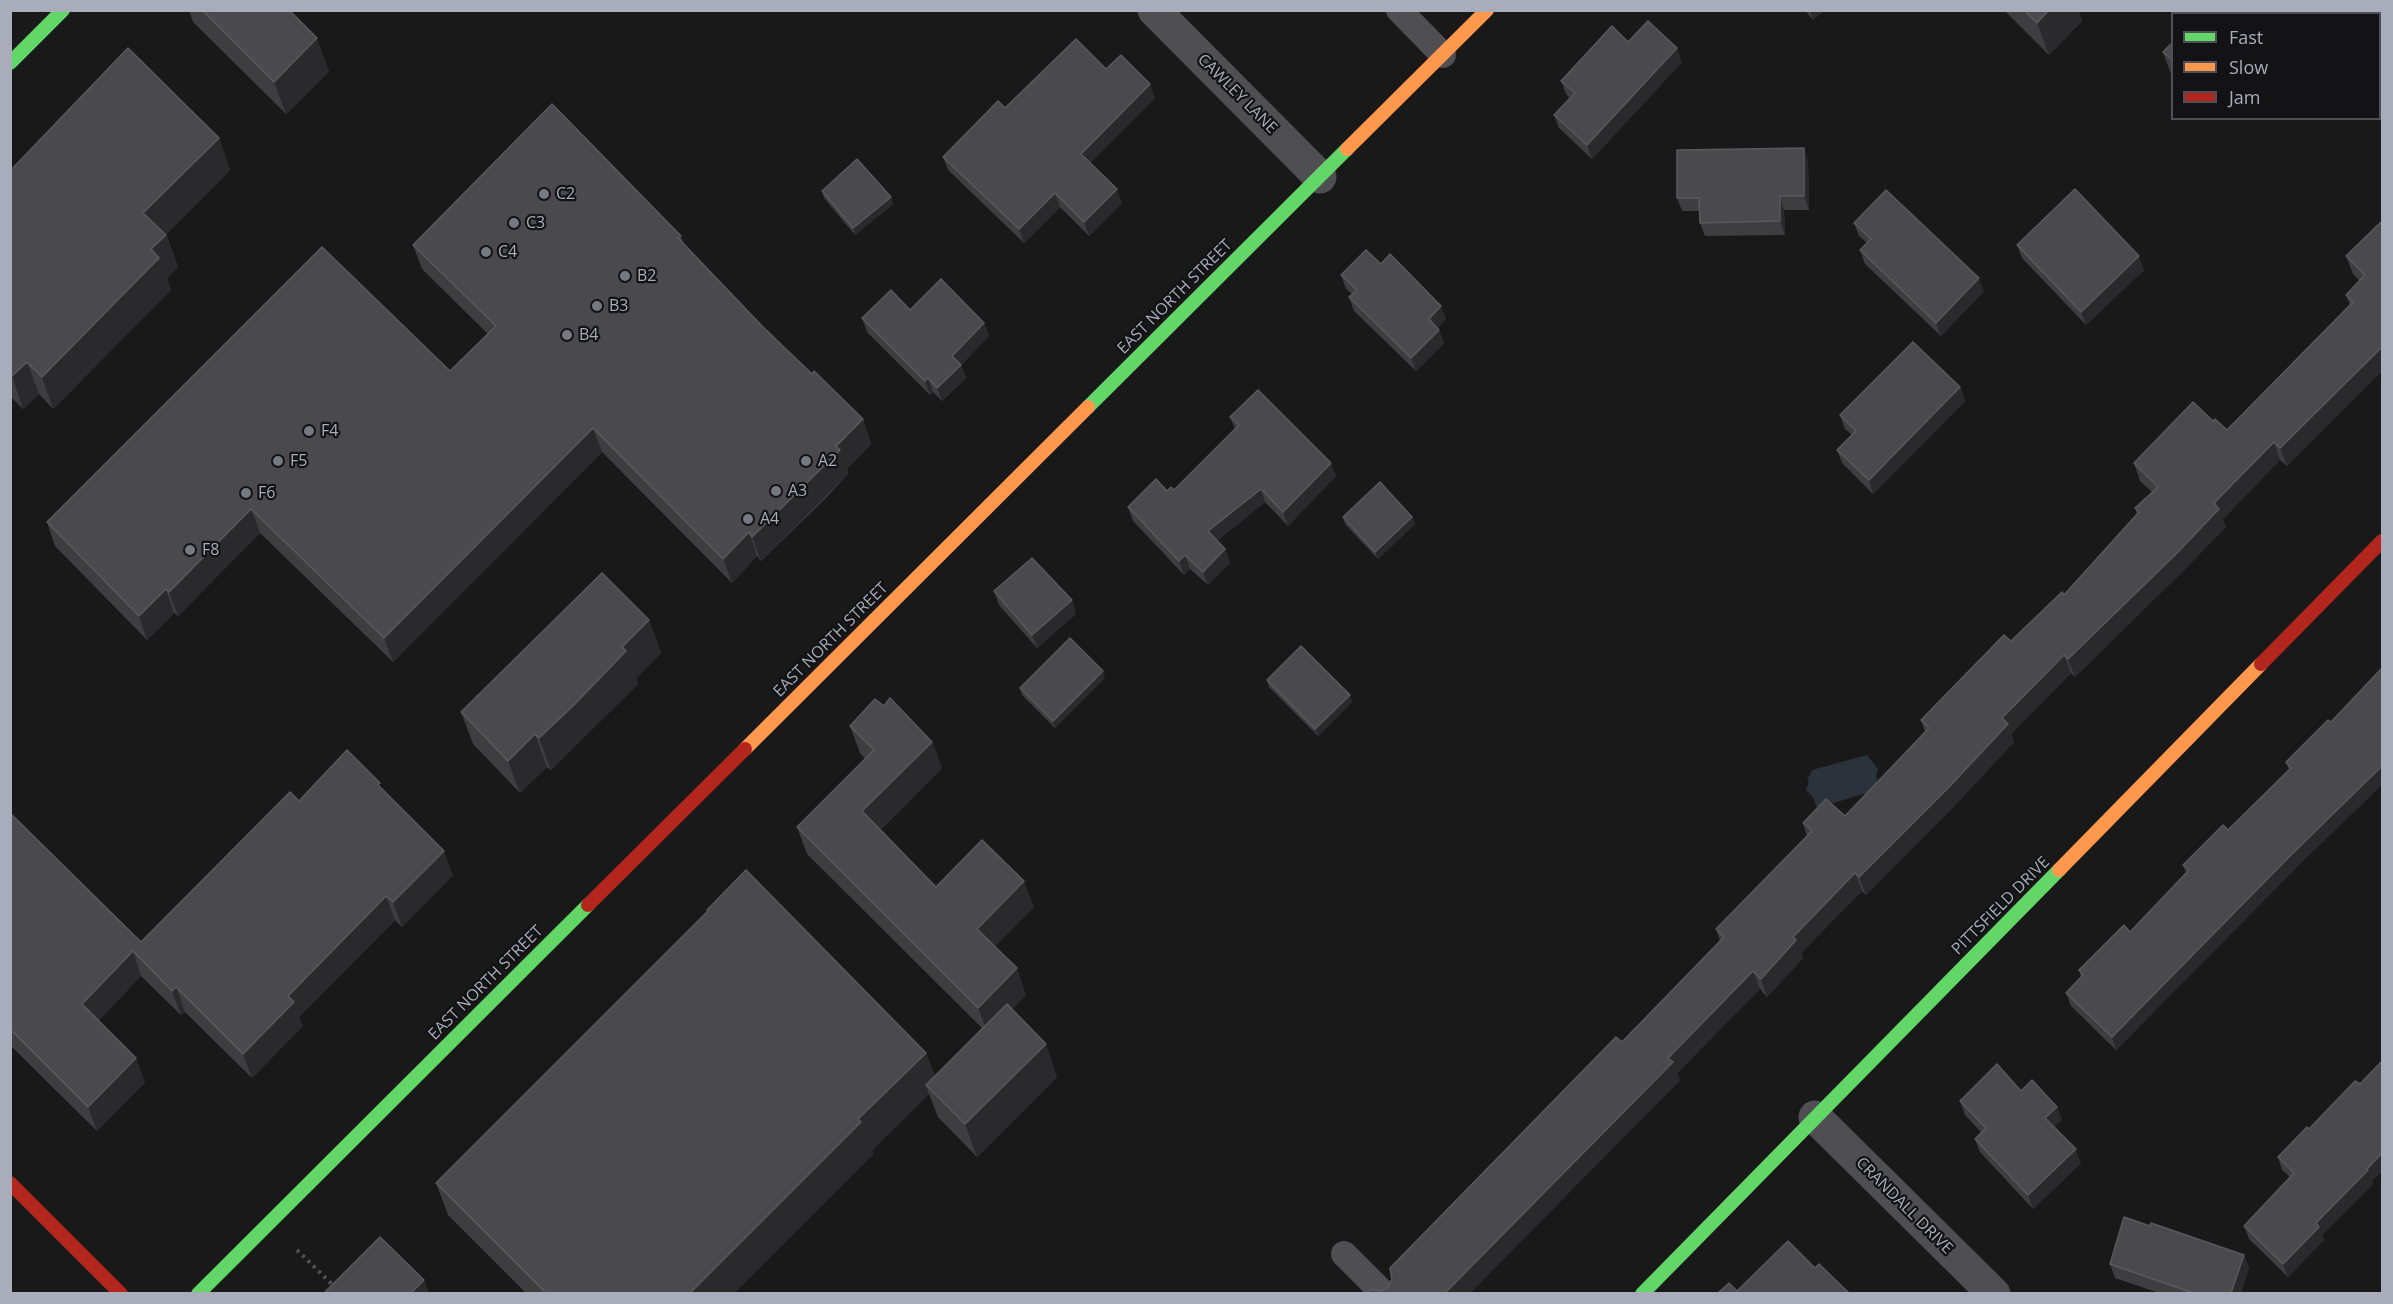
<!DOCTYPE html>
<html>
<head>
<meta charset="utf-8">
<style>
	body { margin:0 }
	#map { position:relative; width:2393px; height:1304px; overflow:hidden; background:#191919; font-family:"Open Sans",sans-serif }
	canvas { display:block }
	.frame { position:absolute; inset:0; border:12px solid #a9acba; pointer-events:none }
	.legend { position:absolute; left:2171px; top:12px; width:210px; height:108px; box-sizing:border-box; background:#131215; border:2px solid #4f5057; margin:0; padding:8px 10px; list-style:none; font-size:18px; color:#a9acba }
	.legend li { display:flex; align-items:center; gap:12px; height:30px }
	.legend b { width:30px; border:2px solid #4f5057 }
</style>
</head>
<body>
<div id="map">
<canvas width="2393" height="1304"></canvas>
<div class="frame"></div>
<ul class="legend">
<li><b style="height:8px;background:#63d668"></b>Fast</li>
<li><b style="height:8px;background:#ff974d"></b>Slow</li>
<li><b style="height:8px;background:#b3261e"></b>Jam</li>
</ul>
</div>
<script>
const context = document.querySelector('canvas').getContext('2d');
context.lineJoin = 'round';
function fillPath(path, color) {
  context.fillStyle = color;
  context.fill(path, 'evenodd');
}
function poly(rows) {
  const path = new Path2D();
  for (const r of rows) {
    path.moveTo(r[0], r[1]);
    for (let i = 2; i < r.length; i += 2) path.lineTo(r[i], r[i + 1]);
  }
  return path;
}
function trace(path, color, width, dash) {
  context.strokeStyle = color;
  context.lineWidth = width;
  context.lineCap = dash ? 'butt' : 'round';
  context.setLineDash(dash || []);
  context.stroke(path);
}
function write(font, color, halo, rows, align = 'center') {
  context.font = font + ' "Open Sans",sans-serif';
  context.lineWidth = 4.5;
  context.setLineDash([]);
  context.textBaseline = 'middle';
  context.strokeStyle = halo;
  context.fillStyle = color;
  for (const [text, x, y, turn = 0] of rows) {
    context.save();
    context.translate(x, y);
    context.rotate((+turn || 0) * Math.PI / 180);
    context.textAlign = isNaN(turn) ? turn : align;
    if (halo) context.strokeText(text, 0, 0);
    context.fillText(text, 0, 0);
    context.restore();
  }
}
fillPath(poly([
	[1867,755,1878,769,1876,776,1880,789,1817,808,1813,797,1806,790,1809,782,1807,777,1810,776,1812,770]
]), '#2b323b');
trace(poly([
	[297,1250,342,1294]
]), '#4f4f54', 4, [3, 4.5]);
trace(poly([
	[1399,10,1443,55],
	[1344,1254,1384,1294]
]), '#4e4e53', 26);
trace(poly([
	[1154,10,1320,177],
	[1815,1117,1994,1294]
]), '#4e4e53', 33);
trace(poly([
	[10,63,63,10],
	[1088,407,1347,149],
	[198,1294,588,905],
	[1642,1294,2059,870]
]), '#63d668', 14);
trace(poly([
	[1347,149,1487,10],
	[745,749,1088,407],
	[2059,870,2261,664]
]), '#ff974d', 14);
trace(poly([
	[2261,664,2382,541],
	[588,905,745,749],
	[10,1183,121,1294]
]), '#b3261e', 14);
fillPath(poly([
	[189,10,202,10,329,71,286,114,193,22],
	[1805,10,1825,10,1813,20],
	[2004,10,2078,10,2082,21,2049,55],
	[1628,42,1682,62,1592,159,1559,128,1554,115,1570,98,1566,94,1561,81],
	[2172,43,2172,77,2163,52],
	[1106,69,1150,84,1155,98,1090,163,1122,203,1089,236,1060,207,1024,243,948,170,943,157,1005,108],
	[219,138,230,170,166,234,178,267,167,278,171,290,53,409,39,394,23,409,10,396,10,171],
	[1808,161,1809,210,1784,210,1785,235,1705,236,1700,223,1700,211,1682,211,1677,198],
	[822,191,891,197,893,204,855,235,824,198],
	[2382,221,2382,371,2287,466,2280,460,2223,519,2226,527,2183,571,2075,677,2071,673,2011,734,2014,742,1956,804,1866,895,1862,891,1801,953,1803,958,1767,997,1760,989,1677,1073,1680,1080,1470,1293,1367,1293,1381,1291,1388,1287,1622,1042,1720,941,1716,929,1807,836,1803,823,1845,816,1925,732,1921,720,2064,595,2137,514,2135,508,2152,492,2140,481,2134,463,2213,421,2227,430,2350,305,2346,295,2360,281,2353,274,2346,256],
	[1854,223,1984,291,1941,336,1865,264,1860,250,1867,243,1859,236],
	[681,236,684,244,763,327,812,374,863,419,871,444,847,469,848,474,826,498,761,561,757,556,732,583,602,452,393,662,260,533,178,616,174,613,147,640,55,546,47,522,450,371,488,334,422,269,413,245],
	[2017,245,2144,270,2086,325,2022,258],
	[1381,264,1446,319,1438,328,1444,343,1416,371,1354,311,1349,297,1352,294,1346,289,1341,275],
	[910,310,984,323,989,336,961,365,966,378,942,401,933,392,930,395,867,332,862,318],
	[1960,387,1965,401,1873,494,1842,463,1837,450,1852,435,1845,429,1840,415],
	[1230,417,1336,476,1288,526,1265,502,1217,541,1225,549,1230,563,1208,585,1190,569,1184,575,1133,521,1128,507,1167,491,1174,490,1235,429],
	[1343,517,1412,517,1415,524,1378,559,1345,524],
	[994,591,1076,614,1037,648,999,605],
	[649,620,661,653,636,678,638,684,551,770,547,767,520,793,473,744,461,712],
	[1105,678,1055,728,1022,695,1020,688],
	[1267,680,1352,702,1318,736,1269,687],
	[2328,720,2295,869,2116,1050,2071,1006,2066,993,2081,977,2079,970,2130,932,2186,873,2183,865,2228,830,2289,770,2286,762],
	[850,726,932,742,942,768,880,830,936,887,1034,907,995,946,1026,995,1012,1009,1057,1077,977,1157,938,1117,929,1094,872,1150,873,1154,734,1293,526,1293,448,1215,436,1183,707,912,707,910,926,1053,935,1076,982,1028,807,854,797,827,865,759,860,753],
	[382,790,453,875,402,927,395,920,299,1017,303,1026,252,1078,185,1012,181,1015,141,976,98,1021,145,1082,97,1131,10,1045,10,813,141,942,299,801],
	[2382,1061,2382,1171,2372,1181,2373,1184,2322,1235,2324,1240,2288,1277,2249,1239,2244,1226,2290,1177,2282,1170,2278,1157,2360,1084],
	[2021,1091,2057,1107,2062,1120,2054,1127,2081,1163,2033,1209,1980,1152,1975,1139,1981,1132,1965,1115,1960,1101],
	[2150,1226,2244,1255,2249,1268,2241,1293,2159,1293,2115,1278,2110,1264]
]), '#3e3e41');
fillPath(poly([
	[1810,10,1825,10,1813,20],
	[2049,10,2078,10,2082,21,2049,55,2037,23],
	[2271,10,2304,10,2305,14,2268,14],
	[317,38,329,71,286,114,274,82],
	[1677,48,1682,62,1592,159,1587,145],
	[1150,84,1155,98,1086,167,1081,154],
	[219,138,230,170,156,244,166,235,178,267,167,278,171,290,53,409,42,377,151,249,143,213],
	[1804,148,1808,161,1809,210,1804,196],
	[1117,189,1122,203,1089,236,1084,222],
	[1055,193,1060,207,1024,243,1019,229],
	[1780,196,1784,210,1785,235,1780,221],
	[891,197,893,204,855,235,853,228],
	[2139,256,2144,270,2086,325,2081,312],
	[1979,278,1984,291,1941,336,1936,323],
	[1441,306,1446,319,1434,332,1429,319],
	[984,323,989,336,961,365,966,378,942,401,937,388,952,356],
	[1439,330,1444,343,1416,371,1411,358],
	[2382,347,2382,371,2287,466,2280,448],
	[27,362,39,394,23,409,12,376],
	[928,378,933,392,930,395,925,381],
	[1960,387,1965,401,1873,494,1869,480],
	[863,419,871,444,847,469,848,474,761,561,752,537],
	[593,428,602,452,393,662,384,638],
	[2274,442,2280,460,2223,519,2226,527,2183,571,2075,677,2068,659,2214,503],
	[1331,463,1336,476,1288,526,1283,512],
	[1261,489,1265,502,1213,544,1208,531],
	[251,509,260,533,178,616,169,592],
	[1412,517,1415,524,1378,559,1375,552],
	[749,532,757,556,732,583,723,559],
	[1225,549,1230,563,1208,585,1203,572],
	[1185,555,1190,569,1184,575,1179,561],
	[166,589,174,613,147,640,139,616],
	[1072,600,1076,614,1037,648,1032,635],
	[649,620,661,653,636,678,638,684,551,770,539,738,622,647],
	[2064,655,2071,673,2011,734,2014,742,1956,804,1866,895,1859,877,2002,718],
	[1103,671,1105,678,1055,728,1053,721],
	[1350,695,1352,702,1318,736,1315,729],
	[535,734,547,767,520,793,508,761],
	[932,742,942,768,871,838,862,811],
	[2382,766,2382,785,2295,869,2116,1050,2112,1037,2290,856],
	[444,851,453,875,402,927,393,902],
	[1855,873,1862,891,1801,953,1803,958,1767,997,1761,979,1793,937],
	[1024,881,1034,907,987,955,977,929],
	[386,896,395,920,299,1017,303,1026,252,1078,243,1054,288,996],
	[133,951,141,976,91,1029,82,1004],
	[1017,968,1026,995,988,1034,978,1008],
	[1753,971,1760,989,1677,1073,1680,1080,1470,1293,1445,1293,1668,1058],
	[176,987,185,1012,181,1015,172,991],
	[1046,1044,1057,1077,977,1157,965,1124],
	[926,1053,938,1085,926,1085,929,1094,872,1150,873,1154,734,1293,690,1293,858,1119],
	[136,1058,145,1082,97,1131,88,1107],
	[2057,1107,2062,1120,2050,1131,2045,1118],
	[2076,1149,2081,1163,2033,1209,2028,1195],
	[2382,1153,2382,1171,2372,1181,2373,1184,2322,1235,2324,1240,2288,1277,2283,1264,2316,1223],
	[2244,1255,2249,1268,2241,1293,2231,1293],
	[424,1280,429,1293,411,1293]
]), '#2a2a2c');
const building = poly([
	[202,10,289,10,317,38,274,82,202,10],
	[2024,10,2049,10,2037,23,2024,10],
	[2191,10,2271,10,2268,14,2188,14,2191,10],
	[1648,21,1677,48,1587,145,1554,115,1575,93,1561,81,1612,26,1628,42,1648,21],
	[1076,39,1106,69,1121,55,1150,84,1081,154,1117,189,1084,222,1055,193,1019,229,943,157,998,101,1005,108,1076,39],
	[2172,43,2172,60,2163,52,2172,43],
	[128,48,219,138,143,213,166,235,151,249,159,258,42,377,27,362,12,376,10,375,10,171,128,48],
	[552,104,681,236,678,238,763,327,812,374,814,371,863,419,836,446,840,450,752,537,749,532,723,559,593,428,384,638,251,509,169,592,166,589,139,616,47,522,322,247,450,371,496,326,413,245,552,104],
	[1804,148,1804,196,1780,196,1780,221,1700,223,1699,198,1677,198,1677,150,1804,148],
	[857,159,891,197,853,228,822,191,857,159],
	[2075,189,2139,256,2081,312,2017,245,2075,189],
	[1886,190,1979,278,1936,323,1860,250,1871,239,1854,223,1886,190],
	[2382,221,2382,347,2280,448,2274,442,2214,503,2219,509,2177,553,2068,659,2064,655,2002,718,2008,724,1950,786,1859,877,1855,873,1793,937,1796,940,1761,979,1753,971,1668,1058,1673,1062,1445,1293,1367,1293,1371,1289,1381,1291,1388,1287,1392,1279,1390,1268,1616,1037,1622,1042,1724,937,1716,929,1812,831,1803,823,1826,799,1845,816,1929,728,1921,720,2004,635,2011,641,2062,592,2064,595,2139,512,2135,508,2158,487,2134,463,2193,402,2213,421,2215,419,2227,430,2353,302,2346,295,2365,275,2346,256,2382,221],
	[1366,250,1381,264,1390,254,1441,306,1429,319,1439,330,1411,358,1349,297,1357,290,1341,275,1366,250],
	[941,279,984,323,952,356,961,365,937,388,928,378,925,381,862,318,891,290,910,310,941,279],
	[1913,342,1960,387,1869,480,1837,450,1856,431,1840,415,1913,342],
	[1258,390,1331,463,1283,512,1261,489,1208,531,1225,549,1203,572,1185,555,1179,561,1128,507,1156,479,1167,491,1171,487,1174,490,1239,425,1230,417,1258,390],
	[1380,482,1412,517,1375,552,1343,517,1380,482],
	[1032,558,1072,600,1032,635,994,591,1032,558],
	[602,573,649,620,622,647,626,651,573,706,539,738,535,734,508,761,461,712,602,573],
	[1070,638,1103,671,1053,721,1020,688,1070,638],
	[1301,646,1350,695,1315,729,1267,680,1301,646],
	[2382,668,2382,766,2290,856,2112,1037,2066,993,2083,975,2079,970,2124,925,2130,932,2189,870,2183,865,2223,825,2228,830,2291,768,2286,762,2328,720,2331,722,2382,668],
	[890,698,932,742,862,811,936,887,982,840,1024,881,977,929,1017,968,978,1008,797,827,874,750,850,726,875,699,884,706,890,698],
	[347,750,380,783,378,785,444,851,393,902,386,896,288,996,294,1002,243,1054,176,987,172,991,133,951,82,1004,136,1058,88,1107,10,1029,10,813,141,942,290,792,299,801,347,750],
	[746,870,926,1053,858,1119,861,1122,690,1293,546,1293,436,1183,708,911,707,910,746,870],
	[1007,1004,1046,1044,965,1124,926,1085,1007,1004],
	[2382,1061,2382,1153,2367,1169,2368,1170,2316,1223,2319,1227,2283,1264,2244,1226,2294,1173,2278,1157,2307,1127,2309,1129,2355,1081,2360,1084,2382,1061],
	[1997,1064,2021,1091,2032,1080,2057,1107,2045,1118,2076,1149,2028,1195,1975,1139,1986,1128,1960,1101,1997,1064],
	[2124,1217,2150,1226,2151,1223,2244,1255,2231,1293,2193,1293,2110,1264,2124,1217],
	[380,1237,424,1280,411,1293,324,1293,380,1237],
	[1788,1241,1815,1268,1819,1264,1849,1293,1718,1293,1729,1283,1737,1291,1788,1241]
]);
fillPath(building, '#4a4a4e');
trace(building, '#58595f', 1.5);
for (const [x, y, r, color] of [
	[544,194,6,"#777982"],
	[514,223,6,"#777982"],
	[486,252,6,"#777982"],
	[625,276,6,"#777982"],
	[597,306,6,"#777982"],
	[567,335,6,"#777982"],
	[309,431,6,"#777982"],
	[278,461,6,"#777982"],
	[806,461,6,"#777982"],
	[776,491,6,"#777982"],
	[246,493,6,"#777982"],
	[748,519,6,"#777982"],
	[190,550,6,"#777982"]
]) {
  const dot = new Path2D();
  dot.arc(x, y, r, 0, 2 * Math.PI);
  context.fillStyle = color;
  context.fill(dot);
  trace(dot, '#131215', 2);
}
write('16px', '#a9acba', '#131215', [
	["CAWLEY LANE",1237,94,45],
	["EAST NORTH STREET",1175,297,-45],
	["EAST NORTH STREET",831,640,-45],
	["PITTSFIELD DRIVE",2001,906,-45],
	["EAST NORTH STREET",486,983,-45],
	["CRANDALL DRIVE",1904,1206,45]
]);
write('16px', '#a9acba', '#131215', [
	["C2",556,194],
	["C3",526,223],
	["C4",498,252],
	["B2",637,276],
	["B3",609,306],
	["B4",579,335],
	["F4",321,431],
	["F5",290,461],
	["A2",818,461],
	["A3",788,491],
	["F6",258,493],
	["A4",760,519],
	["F8",202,550]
], 'left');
</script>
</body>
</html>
